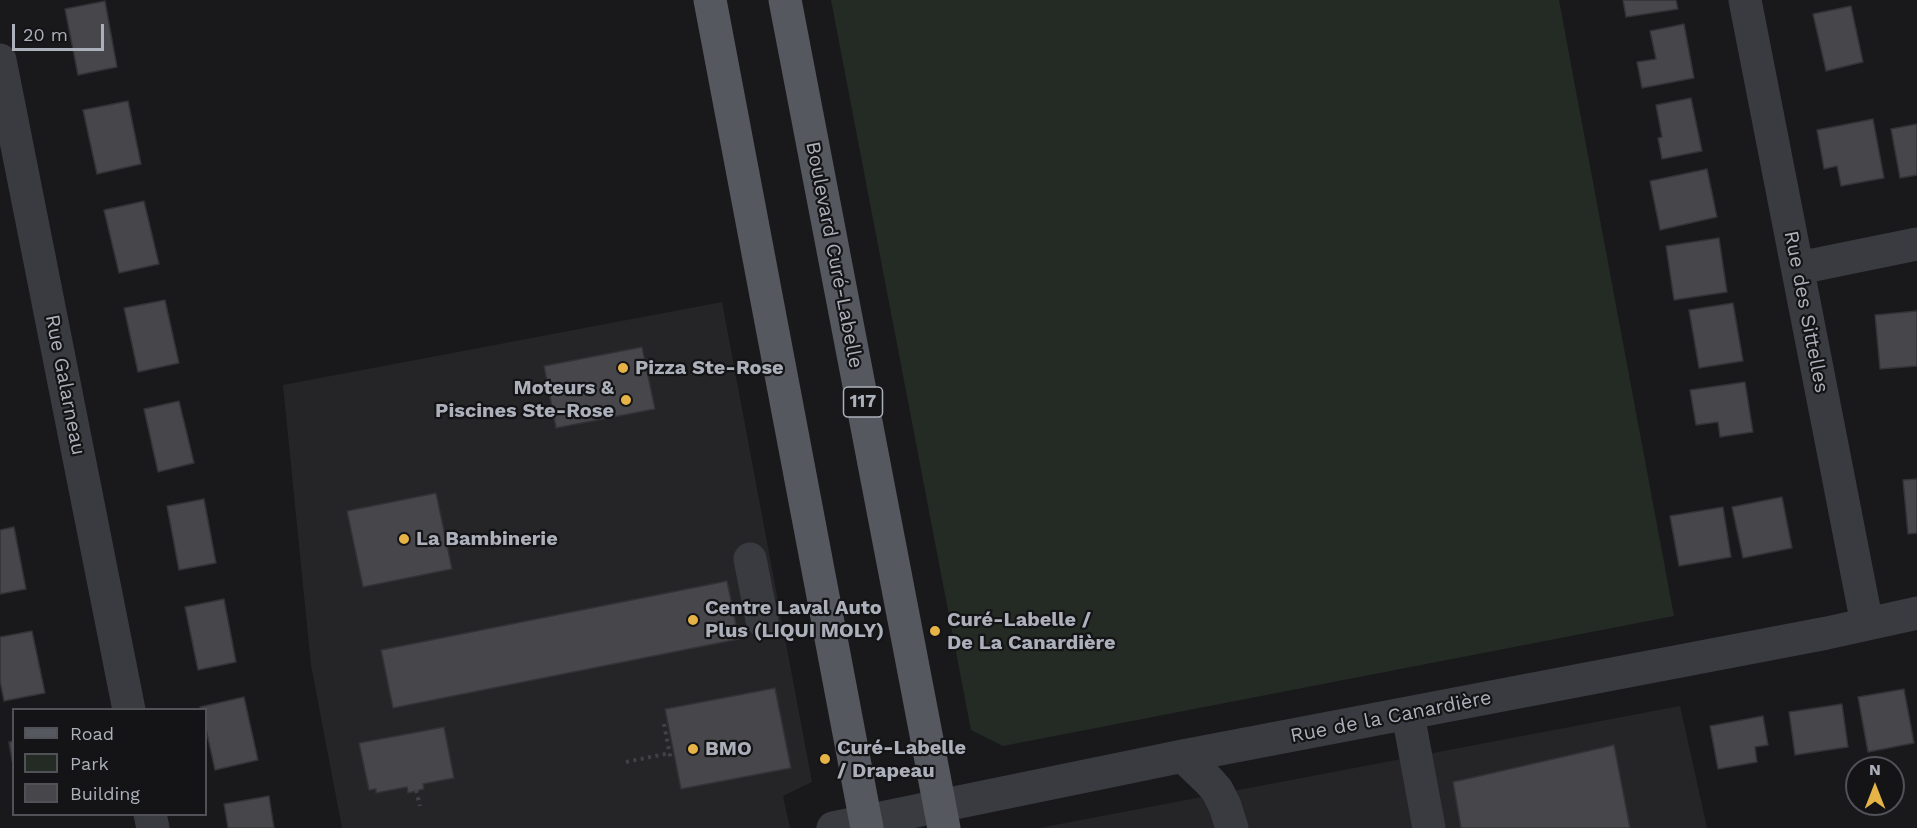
<!DOCTYPE html>
<html>
<head>
<meta charset="utf-8">
<style>
	body { margin:0 }
	#map { position:relative; width:1917px; height:828px; overflow:hidden; background:#19191b; font-family:"Work Sans",sans-serif }
	canvas { display:block }
	.legend { position:absolute; left:12px; top:708px; width:195px; height:108px; box-sizing:border-box; background:#141416; border:2px solid #515258; margin:0; padding:8px 10px; list-style:none; font-size:18px; color:#acb0ba }
	.legend li { display:flex; align-items:center; gap:12px; height:30px }
	.legend b { width:30px; border:2px solid #515258 }
	.north { position:absolute; left:1845px; top:756px; width:60px; height:60px; box-sizing:border-box; background:#141416; border:2px solid #515258; border-radius:50%; rotate:0deg; font-size:16px; font-weight:700; line-height:24px; text-align:center; color:#acb0ba }
	.north::after { content:''; display:block; margin:auto; width:21px; height:27px; background:#e6b346; clip-path:polygon(50% 0,100% 100%,50% 72%,0 100%) }
	.scale { position:absolute; left:12px; top:24px; width:92px; height:27px; box-sizing:border-box; border:3px solid #acb0ba; border-top:0; padding-left:8px; font-size:18px; line-height:21px; white-space:nowrap; color:#acb0ba; -webkit-text-stroke:4px #141416; paint-order:stroke }
</style>
</head>
<body>
<div id="map">
<canvas width="1917" height="828"></canvas>
<ul class="legend">
<li><b style="height:8px;background:#56585f"></b>Road</li>
<li><b style="height:16px;background:#232b24"></b>Park</li>
<li><b style="height:16px;background:#46464b"></b>Building</li>
</ul>
<div class="north">N</div>
<div class="scale">20 m</div>
</div>
<script>
const context = document.querySelector('canvas').getContext('2d');
context.lineJoin = 'round';
function fillPath(path, color) {
  context.fillStyle = color;
  context.fill(path, 'evenodd');
}
function poly(rows) {
  const path = new Path2D();
  for (const r of rows) {
    path.moveTo(r[0], r[1]);
    for (let i = 2; i < r.length; i += 2) path.lineTo(r[i], r[i + 1]);
  }
  return path;
}
function trace(path, color, width, dash) {
  context.strokeStyle = color;
  context.lineWidth = width;
  context.lineCap = dash ? 'butt' : 'round';
  context.setLineDash(dash || []);
  context.stroke(path);
}
function write(font, color, halo, rows, align = 'center') {
  context.font = font + ' "Work Sans",sans-serif';
  context.lineWidth = 4.5;
  context.setLineDash([]);
  context.textBaseline = 'middle';
  context.strokeStyle = halo;
  context.fillStyle = color;
  for (const [text, x, y, turn = 0] of rows) {
    context.save();
    context.translate(x, y);
    context.rotate((+turn || 0) * Math.PI / 180);
    context.textAlign = isNaN(turn) ? turn : align;
    if (halo) context.strokeText(text, 0, 0);
    context.fillText(text, 0, 0);
    context.restore();
  }
}
fillPath(poly([
	[722,302,812,782,783,796,790,828,342,828,311,665,283,385],
	[1680,706,1707,828,1039,828]
]), '#252528');
fillPath(poly([
	[831,0,1559,0,1674,616,1003,746,971,730]
]), '#232b24');
const building = poly([
	[1623,0,1676,0,1678,9,1626,17,1623,0],
	[105,1,117,67,78,75,65,9,105,1],
	[1851,6,1863,62,1826,71,1813,14,1851,6],
	[1684,24,1694,78,1642,88,1637,62,1656,59,1650,31,1684,24],
	[1691,98,1702,151,1662,159,1658,138,1662,137,1656,105,1691,98],
	[128,101,141,164,97,174,83,110,128,101],
	[1873,119,1884,178,1841,186,1837,166,1824,169,1817,130,1873,119],
	[1917,124,1917,175,1900,178,1891,129,1917,124],
	[1707,169,1717,217,1660,230,1650,181,1707,169],
	[144,201,159,264,119,273,104,210,144,201],
	[1719,238,1727,292,1674,300,1666,246,1719,238],
	[165,300,179,363,138,372,124,308,165,300],
	[1733,303,1743,361,1699,368,1689,310,1733,303],
	[1917,311,1917,366,1880,369,1875,315,1917,311],
	[642,347,655,409,556,428,544,366,642,347],
	[1745,382,1753,432,1720,437,1718,422,1696,425,1690,390,1745,382],
	[179,401,194,463,158,472,144,409,179,401],
	[1917,479,1917,533,1908,534,1903,480,1917,479],
	[436,493,452,569,363,587,347,511,436,493],
	[1782,497,1792,548,1743,558,1732,507,1782,497],
	[204,499,216,563,179,570,167,506,204,499],
	[1723,507,1731,557,1679,566,1670,516,1723,507],
	[14,527,26,589,0,594,0,530,14,527],
	[727,581,739,639,393,708,381,650,727,581],
	[224,599,236,662,198,670,185,607,224,599],
	[32,631,45,693,4,701,0,681,0,637,32,631],
	[775,688,791,768,681,789,665,709,775,688],
	[1904,689,1914,743,1868,752,1858,697,1904,689],
	[244,697,258,760,215,770,206,729,206,710,201,710,200,707,244,697],
	[1842,704,1848,747,1795,755,1789,712,1842,704],
	[1763,716,1768,745,1755,747,1757,762,1718,769,1710,726,1763,716],
	[444,727,454,778,423,784,424,789,408,793,407,787,376,793,376,789,369,790,359,743,444,727],
	[14,741,14,771,9,742,14,741],
	[1614,745,1630,828,1461,828,1453,782,1614,745],
	[269,796,274,828,228,828,224,804,269,796]
]);
fillPath(building, '#46464b');
trace(building, '#333337', 1.5);
trace(poly([
	[664,724,671,761],
	[626,762,670,753],
	[416,790,420,806]
]), '#404247', 4, [3, 4.5]);
trace(poly([
	[1745,0,1867,624],
	[0,60,129,710],
	[1799,268,1917,244],
	[750,559,762,620],
	[1408,714,1429,828],
	[1183,756,1209,781,1217,790,1225,806,1232,828],
	[150,814,153,828],
	[833,828,1183,756,1827,633,1917,613]
]), '#3a3b40', 33);
trace(poly([
	[710,0,867,828],
	[785,0,944,828]
]), '#56585f', 33);
for (const [x, y, r, color] of [
	[623,368,6,"#e6b346"],
	[626,400,6,"#e6b346"],
	[404,539,6,"#e6b346"],
	[693,620,6,"#e6b346"],
	[935,631,6,"#e6b346"],
	[693,749,6,"#e6b346"],
	[825,759,6,"#e6b346"]
]) {
  const dot = new Path2D();
  dot.arc(x, y, r, 0, 2 * Math.PI);
  context.fillStyle = color;
  context.fill(dot);
  trace(dot, '#141416', 2);
}
for (const [x, y, w] of [
	[863,402,39]
]) {
  const box = new Path2D();
  box.roundRect(x - w / 2, y - 15, w, 30, 4.5);
  context.fillStyle = '#141416';
  context.fill(box);
  trace(box, '#acb0ba', 1.5);
}
write('bold 18px', '#acb0ba', null, [
	["117",863,402]
]);
write('20px', '#acb0ba', '#141416', [
	["Boulevard Curé-Labelle",834,255,79],
	["Rue des Sittelles",1806,312,79],
	["Rue Galarneau",65,385,79],
	["Rue de la Canardière",1391,717,-11]
]);
write('bold 20px', '#acb0ba', '#141416', [
	["Pizza Ste-Rose",635,368],
	["Moteurs &",614,388,"right"],
	["Piscines Ste-Rose",614,411,"right"],
	["La Bambinerie",416,539],
	["Centre Laval Auto",705,608],
	["Plus (LIQUI MOLY)",705,631],
	["Curé-Labelle /",947,620],
	["De La Canardière",947,643],
	["Curé-Labelle",837,748],
	["/ Drapeau",837,771],
	["BMO",705,749]
], 'left');
</script>
</body>
</html>
